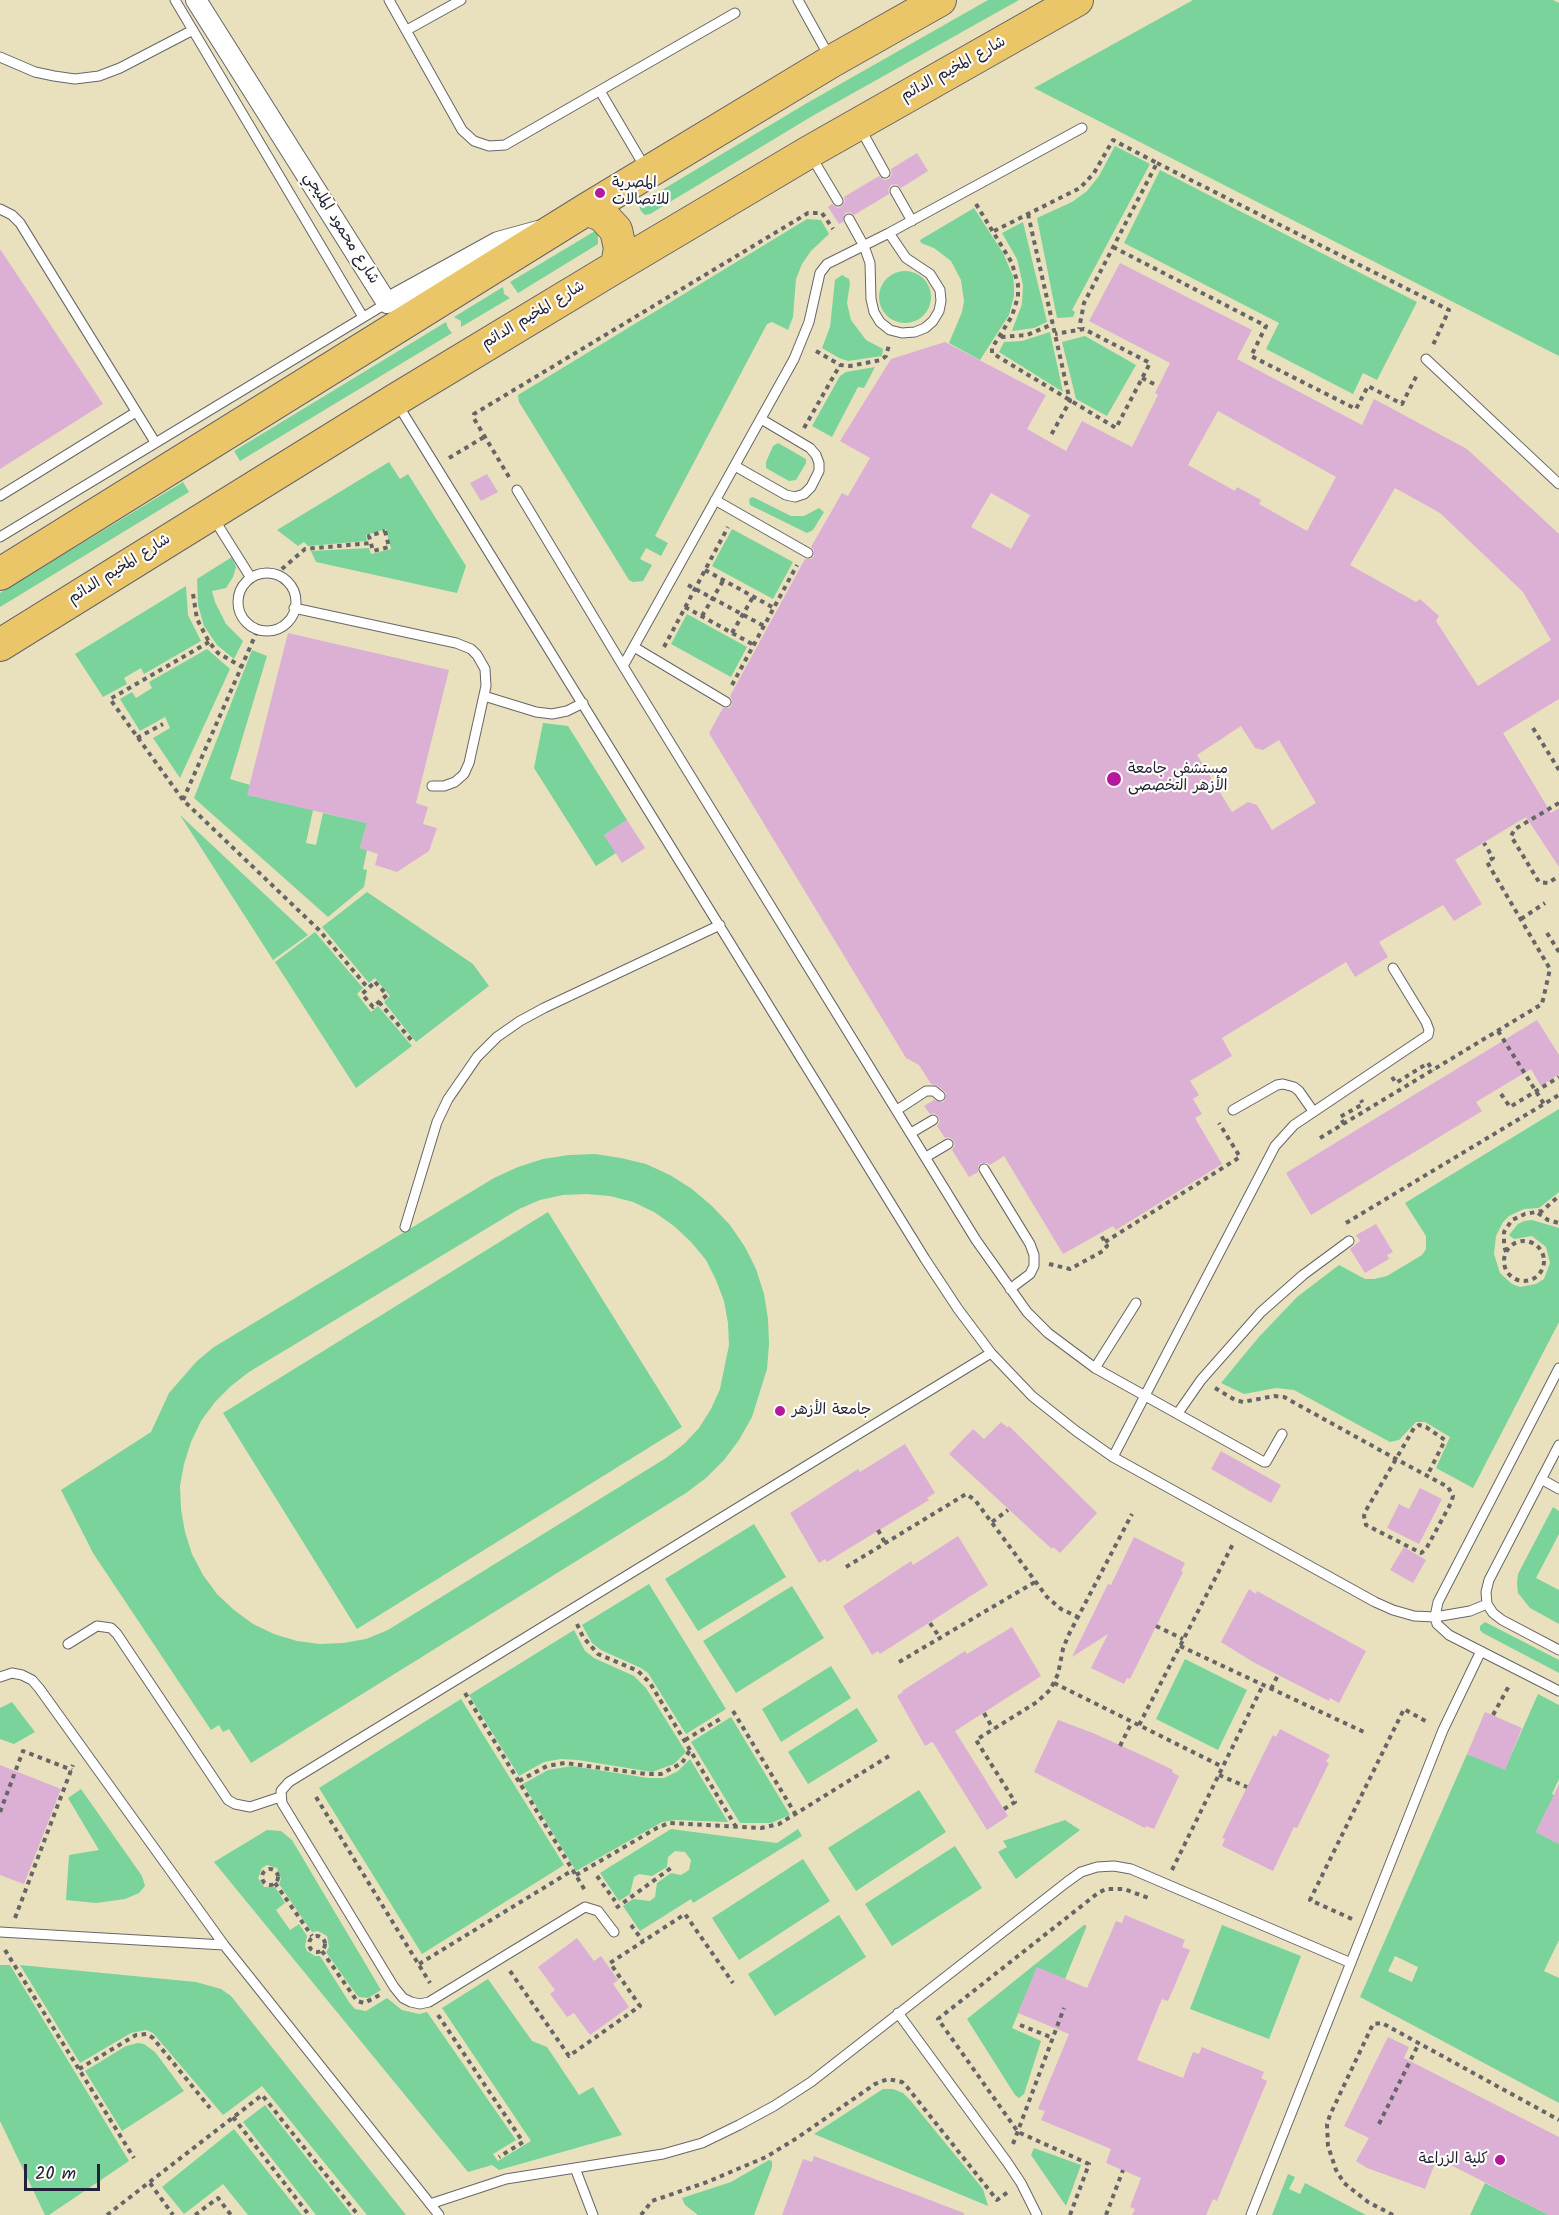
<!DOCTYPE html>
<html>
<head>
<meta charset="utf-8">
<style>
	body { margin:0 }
	#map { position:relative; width:1559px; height:2215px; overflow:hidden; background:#e9e1be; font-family:Kalam,sans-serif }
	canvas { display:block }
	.scale { position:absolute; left:24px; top:2164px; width:76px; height:27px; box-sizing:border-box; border:3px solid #22223b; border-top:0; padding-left:8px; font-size:18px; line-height:21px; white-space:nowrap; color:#22223b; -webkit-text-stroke:4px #fdfcf7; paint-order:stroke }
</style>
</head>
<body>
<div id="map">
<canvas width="1559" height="2215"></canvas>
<div class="scale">20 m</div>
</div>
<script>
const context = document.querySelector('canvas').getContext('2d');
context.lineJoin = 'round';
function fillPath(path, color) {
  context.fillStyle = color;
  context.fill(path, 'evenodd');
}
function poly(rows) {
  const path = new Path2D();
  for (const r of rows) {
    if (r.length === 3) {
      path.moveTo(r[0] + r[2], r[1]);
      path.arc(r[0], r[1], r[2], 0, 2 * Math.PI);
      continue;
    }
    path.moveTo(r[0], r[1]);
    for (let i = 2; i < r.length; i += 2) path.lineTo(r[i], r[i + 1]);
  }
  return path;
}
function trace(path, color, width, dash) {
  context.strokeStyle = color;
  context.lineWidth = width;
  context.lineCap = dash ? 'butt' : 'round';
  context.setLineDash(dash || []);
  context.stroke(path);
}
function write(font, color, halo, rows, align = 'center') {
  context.font = font + ' Kalam,"Playpen Sans Arabic",sans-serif';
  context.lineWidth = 4.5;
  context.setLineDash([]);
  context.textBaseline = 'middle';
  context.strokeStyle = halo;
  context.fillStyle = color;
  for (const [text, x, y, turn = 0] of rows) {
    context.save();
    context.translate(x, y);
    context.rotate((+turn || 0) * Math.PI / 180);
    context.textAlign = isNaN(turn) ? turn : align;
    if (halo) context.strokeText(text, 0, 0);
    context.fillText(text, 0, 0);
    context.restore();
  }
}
fillPath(poly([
	[988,0,1019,0,814,115,650,214,645,215,641,211,639,206,642,202,807,103],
	[1193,0,1553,0,1559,3,1559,356,1034,88],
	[1115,146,1150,164,1072,310,1075,312,1073,317,1057,318,1037,218,1072,202,1087,191,1099,176],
	[1160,170,1417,302,1377,380,1363,373,1353,394,1266,349,1279,323,1124,243],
	[974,208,1003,253,1013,276,1014,286,1014,296,1009,315,980,360,949,343,962,312,964,301,961,280,951,261,934,248,921,243,920,240],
	[807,219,821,220,829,234,811,251,802,264,796,279,793,317,788,330,772,322,767,324,655,536,668,543,661,556,646,548,640,559,652,565,643,581,633,582,629,580,519,402,518,395],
	[1023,222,1047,322,1034,328,1012,331,1022,304,1023,285,1017,259,1002,233],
	[595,231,598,233,598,244,518,293,510,282],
	[905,297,26],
	[842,275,849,279,850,283,847,303,851,320,866,340,883,349,882,356,848,361,839,358,822,348,830,327,835,280],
	[503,287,504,294,510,298,461,327,461,321,454,317],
	[446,322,448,328,452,333,240,461,234,451],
	[1050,332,1063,392,999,352,1004,342,1022,341],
	[1085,336,1136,365,1107,416,1076,399,1062,342],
	[875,367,864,388,858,387,832,437,812,426,840,376,846,372],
	[778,443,806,459,806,463,796,480,789,481,766,468,766,462,773,446],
	[389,462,400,479,408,474,466,566,457,593,316,562,311,551,369,548,371,554,391,549,386,529,366,535,367,541,308,546,304,542,298,546,277,530],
	[183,482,189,492,0,607,0,593],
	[753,497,791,516,804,516,819,508,824,512,813,530,807,533,750,505,749,499],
	[732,529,793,562,773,599,712,566],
	[232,557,236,567,233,577,226,588,212,591,215,602,226,624,243,641,234,659,217,645,204,626,198,605,197,579],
	[186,586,188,615,201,641,144,674,141,668,124,678,127,684,103,697,75,654],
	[687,614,747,647,731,677,671,644],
	[207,649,230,669,180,778,153,738,170,728,165,717,140,731,120,699,132,692,136,698,152,688,149,682],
	[252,650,267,656,230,779,250,785,248,795,313,810,306,843,316,845,323,813,367,823,360,848,367,850,363,869,367,870,364,887,328,917,194,798],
	[543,723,568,726,627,820,604,835,616,853,596,866,534,768],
	[180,815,308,935,273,960],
	[367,892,473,964,489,986,416,1042,384,1002,390,996,375,978,369,983,322,927],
	[315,932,363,988,357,994,371,1012,378,1006,412,1046,356,1088,275,962],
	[1559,1109,1559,1192,1539,1208,1524,1209,1509,1216,1503,1222,1496,1236,1494,1254,1500,1273,1512,1284,1520,1287,1536,1284,1544,1279,1550,1263,1546,1247,1532,1236,1514,1239,1509,1235,1518,1224,1524,1221,1532,1220,1559,1228,1559,1322,1473,1488,1436,1468,1450,1437,1425,1422,1416,1422,1399,1440,1390,1442,1294,1390,1276,1388,1244,1394,1221,1383,1258,1338,1297,1297,1339,1265,1365,1279,1374,1279,1387,1276,1422,1255,1426,1249,1426,1236,1405,1203],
	[595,1154,621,1158,646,1164,670,1175,692,1189,712,1206,730,1225,745,1247,756,1269,764,1294,768,1319,769,1344,767,1369,752,1417,739,1440,724,1460,706,1478,686,1493,251,1763,229,1729,223,1732,219,1725,211,1730,93,1553,61,1490,151,1432,169,1393,197,1361,214,1347,494,1178,518,1167,543,1159,569,1155],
	[587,1194,610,1196,633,1202,654,1212,674,1226,691,1242,706,1260,716,1280,724,1301,728,1323,729,1345,720,1389,711,1409,699,1428,684,1444,666,1458,388,1630,366,1639,343,1643,320,1644,297,1641,274,1634,253,1624,234,1610,217,1594,203,1575,192,1554,185,1532,181,1509,180,1486,184,1464,191,1442,201,1421,215,1402,231,1386,249,1372,519,1209,540,1200,563,1195],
	[548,1212,682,1427,357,1629,223,1413],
	[1553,1507,1559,1511,1559,1534,1536,1578,1559,1590,1559,1624,1530,1608,1518,1593,1517,1584,1518,1574],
	[754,1524,786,1577,698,1631,665,1579],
	[649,1584,726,1709,686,1734,648,1673,641,1668,601,1650,592,1643,582,1625],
	[792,1586,824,1638,736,1693,703,1641],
	[1485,1622,1559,1660,1559,1673,1483,1633,1480,1630,1480,1626],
	[574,1630,585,1651,594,1658,634,1676,646,1688,686,1752,674,1764,652,1772,578,1760,561,1759,544,1762,519,1776,469,1695],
	[1185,1659,1247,1690,1218,1750,1156,1719],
	[831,1666,851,1698,781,1742,762,1709],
	[1538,1694,1559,1705,1559,1779,1552,1794,1559,1797,1559,1815,1547,1809,1536,1832,1559,1844,1559,1940,1544,1971,1559,1978,1559,2103,1360,1997,1467,1754,1505,1769],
	[1395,1956,1418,1967,1412,1982,1388,1971],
	[461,1699,564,1865,422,1954,319,1788],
	[12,1702,35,1732,14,1744,0,1739,0,1708],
	[857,1708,878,1741,808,1784,788,1752],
	[731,1717,790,1815,771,1823,740,1823,691,1742],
	[690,1759,728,1822,676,1820,662,1822,576,1871,523,1784,548,1770,572,1766,648,1778,664,1778,678,1771],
	[81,1789,142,1876,145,1886,139,1893,125,1899,96,1903,66,1900,69,1855,99,1850,68,1798],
	[919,1790,946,1832,856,1891,828,1848],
	[1065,1820,1080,1830,1016,1879,998,1852,1007,1847,1003,1841],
	[671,1829,777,1843,798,1829,802,1836,693,1903,691,1899,640,1931,623,1906,633,1899,650,1901,655,1897,657,1883,671,1873,681,1875,689,1870,691,1860,685,1852,675,1851,668,1857,667,1867,652,1876,639,1874,634,1877,630,1894,619,1901,600,1873],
	[267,1830,281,1831,292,1840,381,1990,368,1998,359,1997,356,1994,326,1952,329,1947,327,1936,318,1931,312,1932,279,1884,281,1879,277,1868,267,1865,262,1868,258,1878,264,1887,275,1887,285,1903,276,1910,290,1930,299,1924,307,1936,305,1946,307,1951,315,1956,320,1956,349,2002,355,2009,366,2011,387,1998,402,2010,419,2014,427,2012,516,2140,493,2154,498,2161,531,2141,442,2008,488,1979,532,2041,547,2047,579,2095,593,2087,622,2135,499,2170,492,2165,468,2172,214,1862],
	[955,1846,982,1888,892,1946,865,1904],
	[803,1859,830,1901,739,1960,712,1918],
	[839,1915,866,1957,775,2016,748,1974],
	[1084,1925,1086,1925,1086,1928,1065,1979,1037,1968,1012,2028,1041,2041,1024,2094,1019,2098,1015,2095,967,2019],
	[1222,1925,1301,1956,1269,2039,1190,2009],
	[0,1965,10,1965,129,2161,49,2215,45,2215,0,2121],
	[20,1965,196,1982,221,1989,231,1996,406,2215,367,2215,262,2086,223,2115,153,2033,146,2030,131,2033,80,2063],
	[138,2043,144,2044,155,2052,184,2091,122,2131,85,2071,126,2046],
	[883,2089,893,2089,903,2093,910,2100,983,2189,988,2206,814,2134],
	[265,2105,352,2215,316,2215,243,2122],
	[234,2129,302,2215,248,2215,223,2184,184,2214,162,2187],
	[1034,2148,1081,2165,1066,2206,1031,2155],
	[769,2160,772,2161,772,2167,754,2215,698,2215,685,2205,682,2198,731,2182],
	[1288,2174,1295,2177,1289,2189,1300,2194,1305,2183,1366,2215,1272,2215],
	[1485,2183,1549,2215,1470,2215]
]), '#79d39a');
fillPath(poly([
	[917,153,928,171,901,188,896,184,891,185,888,190,889,194,854,215,850,212,845,213,843,222,839,224,828,207,832,204,838,208,842,206,845,201,844,197,879,176,884,180,889,179,892,174,891,169],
	[0,249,103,404,0,469],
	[1120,263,1252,330,1237,359,1362,425,1374,399,1467,449,1559,534,1559,699,1503,733,1551,813,1559,808,1559,867,1526,817,1455,860,1482,904,1454,921,1443,905,1379,942,1388,957,1355,977,1346,962,1222,1038,1232,1056,1190,1081,1199,1095,1193,1099,1202,1114,1195,1118,1222,1164,1116,1230,1113,1226,1063,1254,1004,1156,990,1165,987,1163,981,1163,978,1166,978,1172,969,1177,952,1150,955,1145,953,1140,949,1137,945,1138,937,1126,940,1121,938,1116,934,1113,930,1114,924,1106,934,1100,943,1102,946,1098,946,1093,938,1086,931,1084,919,1065,906,1058,709,733,723,708,729,708,732,705,732,699,730,696,805,559,811,559,814,556,814,550,811,547,842,493,848,496,870,458,840,441,891,359,945,342,1046,395,1027,429,1066,451,1082,421,1132,447,1158,395,1155,393,1170,363,1089,321],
	[1218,411,1336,477,1307,531,1259,504,1261,500,1237,487,1235,491,1188,465],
	[1395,488,1440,513,1523,592,1551,640,1478,686,1436,621,1439,616,1420,599,1416,602,1350,565],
	[991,493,1030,515,1011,549,971,527],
	[1241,726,1255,748,1263,750,1279,740,1316,803,1272,830,1257,805,1248,802,1232,812,1197,755],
	[487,474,498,492,481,501,470,483],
	[288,633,449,670,416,803,428,807,423,824,437,828,429,851,397,872,375,865,378,854,360,848,367,823,247,795],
	[627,820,645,848,622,863,604,835],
	[1537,1020,1559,1055,1559,1074,1541,1086,1531,1069,1476,1102,1482,1111,1311,1215,1286,1173],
	[1376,1224,1393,1252,1387,1255,1389,1259,1365,1273,1350,1249,1360,1241,1356,1235],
	[1001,1422,1007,1427,1009,1426,1097,1513,1060,1553,1053,1547,1052,1549,1031,1530,949,1454,973,1429,984,1439],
	[905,1444,935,1493,927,1498,929,1500,838,1555,827,1562,825,1559,819,1563,790,1513,858,1469,860,1472],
	[1221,1451,1281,1485,1271,1503,1211,1469],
	[1420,1488,1442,1499,1419,1544,1387,1528,1399,1504,1409,1509],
	[958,1536,988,1585,880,1654,878,1651,872,1655,843,1606,911,1561,913,1565],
	[1134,1537,1185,1563,1181,1571,1183,1572,1130,1679,1127,1678,1124,1684,1091,1668,1108,1634,1072,1657,1108,1584,1111,1585],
	[1404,1547,1426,1560,1413,1583,1390,1570],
	[1249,1589,1256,1594,1257,1591,1366,1651,1339,1703,1330,1698,1329,1701,1253,1662,1221,1642],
	[1012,1627,1041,1676,955,1731,1008,1816,987,1830,934,1744,932,1742,925,1746,897,1696,903,1692,902,1691,965,1651,967,1654],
	[1485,1712,1522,1728,1505,1770,1467,1754],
	[1058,1720,1093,1733,1146,1757,1173,1770,1172,1772,1179,1776,1154,1829,1146,1826,1145,1828,1034,1772],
	[1280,1729,1330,1755,1326,1762,1329,1763,1297,1828,1294,1827,1273,1871,1222,1846,1225,1839,1222,1838,1258,1765,1273,1735,1276,1737],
	[0,1765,61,1789,24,1884,0,1875],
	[1559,1784,1559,1844,1536,1832],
	[1125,1915,1185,1940,1182,1947,1190,1950,1168,2001,1162,1999,1137,2060,1183,2078,1193,2052,1199,2054,1202,2047,1264,2072,1261,2078,1267,2081,1217,2201,1213,2199,1206,2215,1132,2215,1135,2209,1130,2207,1141,2178,1106,2163,1111,2149,1041,2120,1045,2111,1038,2109,1069,2034,1018,2013,1037,1967,1087,1988,1116,1921,1122,1923],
	[577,1938,594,1961,601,1956,618,1980,613,1984,629,2007,590,2035,574,2013,567,2017,550,1994,555,1990,538,1967],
	[1388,2037,1409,2047,1404,2058,1559,2137,1559,2215,1549,2215,1437,2158,1425,2189,1367,2168,1356,2161,1369,2138,1344,2126],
	[814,2156,964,2213,964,2215,782,2215,803,2159,812,2162]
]), '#dcafd4');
const lane = poly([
	[175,0,363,317],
	[389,0,462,130,474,141,489,146,505,145,735,13],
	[798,0,829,56],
	[407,30,461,0],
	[0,57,35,72,54,76,75,79,99,76,120,68,193,30],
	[600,91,646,169],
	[860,128,885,173],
	[811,156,838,201],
	[895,191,912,221],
	[0,209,12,215,20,223,155,442],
	[849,219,864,246,870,263,871,299,874,312,880,322,890,330,902,333,915,332,925,328,933,321,939,311,941,301,940,290,930,274,906,258,889,233],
	[1426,359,1559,484],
	[398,405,925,1259,958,1309,991,1353,1032,1396,1076,1431,1113,1457,1375,1602,1393,1610,1414,1616,1435,1617,1470,1611,1487,1604],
	[735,466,786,495,795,497,804,494,811,487,819,471,819,463,816,455,810,448,761,419],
	[517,490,623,666,976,1240,1027,1312,1048,1333,1095,1368,1264,1462,1266,1462,1282,1434],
	[0,496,136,412],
	[715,500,808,553],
	[214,519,251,578],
	[0,537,387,303],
	[267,602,29],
	[294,608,456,643,471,649,477,655,485,669,486,686,469,763,464,774,455,782,444,786,432,786],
	[634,647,726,702],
	[623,666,794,359,809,322,820,273,827,264,889,233,1082,128],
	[484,696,536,712,552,714,567,711,583,703],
	[897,1110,926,1091,934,1091,940,1096],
	[1233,1110,1277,1085,1283,1084,1294,1087,1299,1091,1313,1111],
	[911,1133,933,1120],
	[926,1157,948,1144],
	[984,1169,1030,1244,1034,1255,1034,1266,1030,1274,1010,1289],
	[405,1227,437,1122,448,1099,477,1057,497,1037,520,1021,544,1008,720,925],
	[1095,1368,1136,1303],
	[1559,1368,1438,1602,1435,1617,1437,1624,1449,1635,1559,1691],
	[1178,1413,1201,1380,1261,1312,1303,1275,1349,1241],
	[1559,1445,1489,1580,1486,1592,1487,1604,1493,1613,1502,1620,1559,1650],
	[1113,1457,1275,1146,1294,1125,1428,1035,1429,1030,1426,1022,1393,968],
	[1541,1479,1559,1489],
	[68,1644,97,1626,111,1628,117,1634,228,1800,235,1804,250,1807,280,1797],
	[0,1677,12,1673,22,1675,32,1680,39,1688,224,1945,439,2215],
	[0,1932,224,1945],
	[614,1932,598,1911,585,1907,429,2002,420,2004,411,2002,403,1998,394,1987,282,1803,281,1791,289,1782,991,1353],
	[898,2013,1007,2162,1021,2183,1037,2215],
	[575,2168,593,2215],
	[430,2204,506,2179,663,2154,702,2143,739,2125,774,2106,811,2082,1067,1882,1081,1872,1097,1867,1114,1866,1131,1869,1351,1963],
	[1251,2215,1443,1730,1481,1651]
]);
const street = poly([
	[196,0,387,303,498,242,538,231]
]);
const primary = poly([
	[587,209,603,216,616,230,620,248,617,266],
	[0,574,587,209,832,61,940,0],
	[0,645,395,400,617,266,809,152,1077,0]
]);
trace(lane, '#686569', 11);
trace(street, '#686569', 22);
trace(primary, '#686569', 34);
trace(poly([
	[1157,163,1449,310,1433,345],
	[976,204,1012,263,1018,285,1018,297,1012,316,992,348,992,353,1116,428,1150,363,1084,329,1055,334],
	[1028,214,1070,401,1050,437],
	[994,231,1080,188,1094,173,1113,140,1157,163,1084,303,1079,329],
	[1113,247,1266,326,1251,356,1356,409,1368,386,1402,404,1418,373],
	[1001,337,1027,335,1053,324],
	[816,351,840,365,850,366,881,360,886,356,889,345],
	[1142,378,1158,386],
	[804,428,840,365],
	[449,458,484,437],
	[509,477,473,417,474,414,808,213,822,213,833,229],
	[385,531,389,547,373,551,369,536,385,531],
	[705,570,774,608],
	[275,575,305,549,371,543],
	[688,585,764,626],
	[193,594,197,619,209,642,218,653,242,667],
	[685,607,754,645],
	[702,616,723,581],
	[732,633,753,597],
	[209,642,110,699,183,800,319,930,368,988],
	[664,647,728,527],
	[732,685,797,565],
	[1533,728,1559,770],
	[137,738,163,724],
	[183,800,258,629],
	[1559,803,1515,829,1511,836,1539,882,1548,883,1559,876],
	[1521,919,1545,903],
	[1547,933,1559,952],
	[375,982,387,995,373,1007,362,994,375,982],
	[379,1002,413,1042],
	[1498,1031,1544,1104],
	[1392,1077,1396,1083,1428,1063,1433,1071],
	[1501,1094,1510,1107,1559,1077],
	[1344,1124,1340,1117,1363,1104,1361,1100],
	[1320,1138,1542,1004,1550,969,1487,862,1493,858,1484,843],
	[1538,1213,1548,1220,1559,1223],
	[1346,1223,1559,1095],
	[1524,1261,20],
	[1105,1242,1240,1157,1219,1123],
	[1506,1252,1504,1246,1504,1232,1512,1220,1525,1214,1542,1211,1559,1196],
	[1049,1264,1070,1269,1103,1251,1107,1246,1100,1233],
	[1215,1388,1235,1400,1243,1402,1274,1396,1284,1397,1396,1459,1448,1487,1453,1496,1451,1503,1426,1549,1421,1553,1370,1527,1366,1525,1364,1516,1365,1512,1396,1459,1414,1428,1419,1425,1426,1427,1445,1440,1427,1476],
	[992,1522,1008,1510],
	[878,1530,885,1543],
	[846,1567,966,1494,975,1500,1047,1597,1061,1609,1078,1617],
	[930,1623,940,1638],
	[577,1624,583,1637,598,1654,638,1671,650,1683,736,1827],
	[1156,1626,1183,1639],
	[1180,1646,1366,1733],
	[899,1662,1035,1582],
	[1054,1683,1223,1767],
	[1271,1689,1278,1675],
	[465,1693,586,1892],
	[733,1711,796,1815],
	[984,1713,993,1729],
	[1493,1715,1510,1684],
	[1139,1725,1234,1542],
	[685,1740,720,1719],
	[1120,1746,1132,1722],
	[1219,1775,1247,1787],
	[519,1781,547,1766,565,1763,646,1774,661,1774,682,1763,690,1750],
	[316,1797,430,1983],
	[1004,1809,1015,1802,976,1740,1037,1702,1050,1690,1058,1674,1063,1649,1068,1636,1132,1514],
	[0,1812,23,1751,72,1770],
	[270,1877,8],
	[1172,1870,1263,1685],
	[576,1875,657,1828,669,1823,761,1828,779,1824,889,1756],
	[597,1876,615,1901],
	[275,1883,312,1936],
	[616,1908,671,1868],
	[15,1918,73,1765],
	[1352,1919,1310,1900,1404,1709,1429,1723],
	[631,1925,643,1941],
	[317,1944,8],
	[5,1950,134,2158],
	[322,1951,357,2001,364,2003,380,1995],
	[419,1964,573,1870],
	[510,1971,569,2056,640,2006,610,1963,685,1914,733,1983],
	[438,2015,523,2142,499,2157],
	[1020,2025,1053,2038],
	[79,2069,136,2035,147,2034,153,2038,210,2108],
	[233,2117,309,2215],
	[1379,2124,1419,2043],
	[1013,2144,1064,2008],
	[150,2183,173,2215],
	[107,2215,262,2095,358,2215],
	[195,2215,218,2198,231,2215],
	[641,2215,652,2201,707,2182,766,2157,797,2138,875,2084,888,2079,902,2082,907,2087,997,2200,1008,2192],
	[1070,2215,1089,2164,1018,2132,938,2019,1098,1893,1106,1889,1124,1889,1151,1899],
	[1106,2215,1123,2170],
	[1393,2215,1368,2202,1344,2183,1336,2170,1328,2146,1327,2124,1330,2115,1373,2024,1382,2023,1559,2120]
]), '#686569', 4, [4.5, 4.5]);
trace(lane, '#fff', 9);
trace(street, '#fff', 20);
trace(primary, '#ebc669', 32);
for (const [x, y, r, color] of [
	[600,193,6,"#b5179e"],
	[1114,779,8,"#b5179e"],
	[780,1411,6,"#b5179e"],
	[1500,2160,6,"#b5179e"]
]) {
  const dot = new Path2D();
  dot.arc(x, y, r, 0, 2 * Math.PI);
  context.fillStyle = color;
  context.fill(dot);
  trace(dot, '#fdfcf7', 2);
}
write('15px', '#22223b', '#fdfcf7', [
	["شارع المخيم الدائم",954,70,-29],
	["شارع محمود المليجي",340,229,58],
	["شارع المخيم الدائم",534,316,-31],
	["شارع المخيم الدائم",120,570,-32]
]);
write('15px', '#22223b', '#fdfcf7', [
	["المصرية",612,184],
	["للاتصالات",612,201],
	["مستشفى جامعة",1128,770],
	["الأزهر التخصصى",1128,787],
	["جامعة الأزهر",792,1411],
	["كلية الزراعة",1488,2160,"right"]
], 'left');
</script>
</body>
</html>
